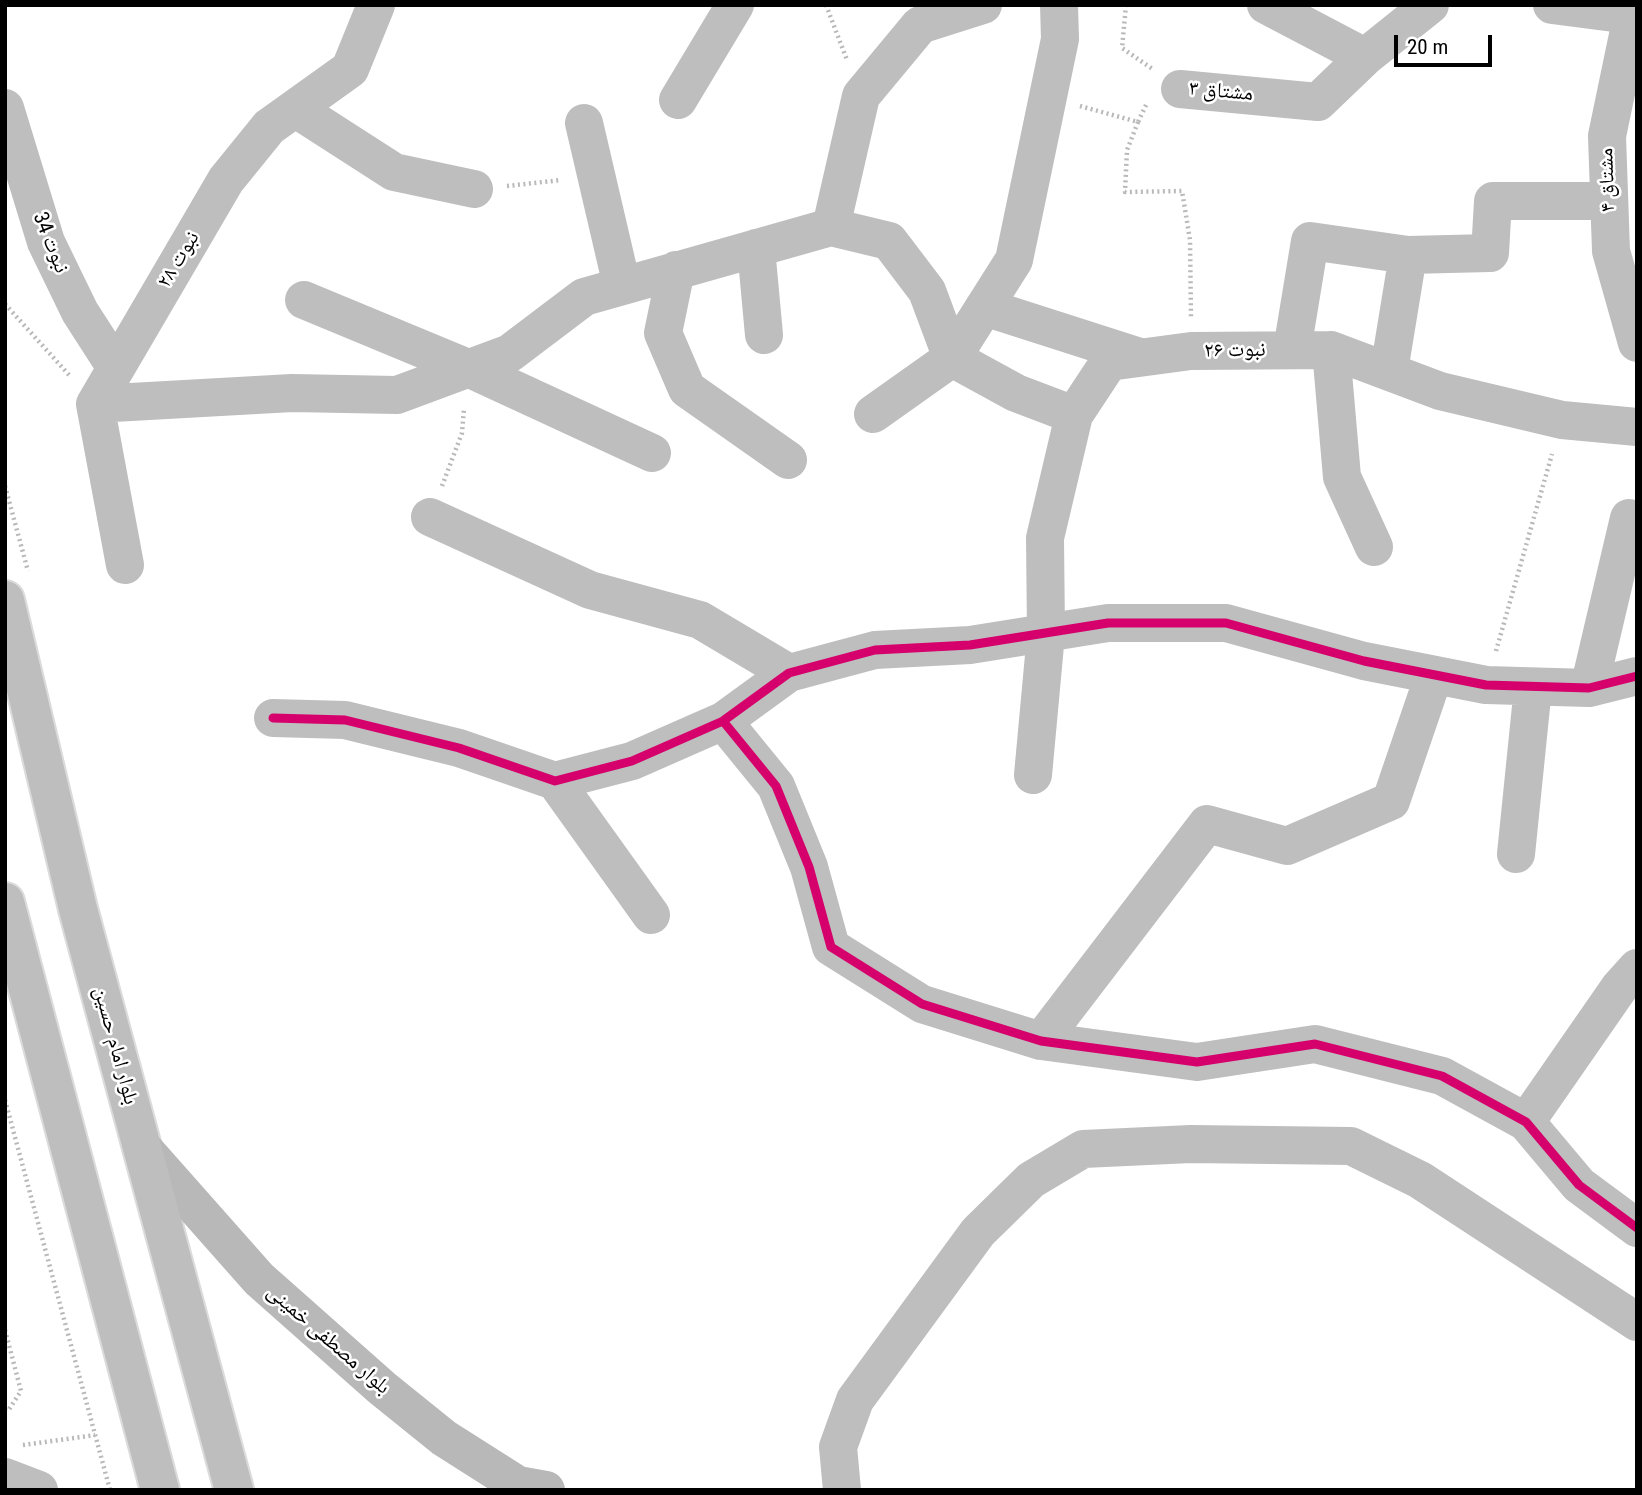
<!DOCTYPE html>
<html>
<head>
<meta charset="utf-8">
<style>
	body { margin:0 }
	#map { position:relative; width:1642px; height:1495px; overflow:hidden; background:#fff; font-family:"Roboto Condensed",sans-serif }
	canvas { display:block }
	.frame { position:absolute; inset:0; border:7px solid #000; pointer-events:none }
	.scale { position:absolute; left:1394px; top:35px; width:98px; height:32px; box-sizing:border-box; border:4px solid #000; border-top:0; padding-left:9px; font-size:21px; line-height:24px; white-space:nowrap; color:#000; -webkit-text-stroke:5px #fff; paint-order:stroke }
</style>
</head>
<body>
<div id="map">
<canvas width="1642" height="1495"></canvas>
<div class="frame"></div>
<div class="scale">20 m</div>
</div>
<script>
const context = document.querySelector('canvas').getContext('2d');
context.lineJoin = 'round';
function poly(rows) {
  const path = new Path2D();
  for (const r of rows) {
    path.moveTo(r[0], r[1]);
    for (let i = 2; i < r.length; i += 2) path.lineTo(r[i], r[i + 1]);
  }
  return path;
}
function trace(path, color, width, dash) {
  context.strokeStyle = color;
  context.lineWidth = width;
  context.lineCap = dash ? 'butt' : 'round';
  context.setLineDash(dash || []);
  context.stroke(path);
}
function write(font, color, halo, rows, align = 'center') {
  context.font = font + ' "Roboto Condensed","Noto Naskh Arabic",sans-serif';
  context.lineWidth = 5;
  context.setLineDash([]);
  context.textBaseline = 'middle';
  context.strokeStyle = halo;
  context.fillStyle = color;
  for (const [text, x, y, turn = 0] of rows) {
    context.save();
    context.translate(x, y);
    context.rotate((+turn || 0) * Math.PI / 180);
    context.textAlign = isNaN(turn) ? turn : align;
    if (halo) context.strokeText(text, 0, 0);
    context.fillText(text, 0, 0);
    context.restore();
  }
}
const primary = poly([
	[5,600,78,909,234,1490],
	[5,902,160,1490]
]);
trace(primary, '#dbdbdb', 42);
trace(poly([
	[826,5,847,60],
	[1126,5,1122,48,1154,70],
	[1080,106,1138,122,1147,103],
	[1138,122,1127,150,1125,192,1182,191,1190,240,1191,317],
	[507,186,561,180],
	[5,304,70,376],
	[5,486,28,571],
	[442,486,462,433,464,408],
	[1496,651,1552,454],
	[5,1100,110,1490],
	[5,1330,21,1391,8,1411,5,1410],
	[23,1445,95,1435]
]), '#b9b9b9', 4.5, [2, 3.5]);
trace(poly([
	[1266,5,1365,57],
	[1632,16,1607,136,1611,251,1637,343],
	[1180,89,1318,102,1365,57,1430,5],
	[678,100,735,5],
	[5,108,46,242,80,312,116,368],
	[296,109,394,172,474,189],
	[584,123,622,286],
	[831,227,861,96,920,25,983,5],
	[756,248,764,335],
	[676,270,663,333,687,389,788,460],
	[304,300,468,368,652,453],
	[984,307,1140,357],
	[1292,350,1310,241,1408,255],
	[1331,350,1342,477,1374,547],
	[1389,371,1408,255,1490,253,1493,201,1609,201],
	[95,404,292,393,397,395,510,353,584,297,831,227,889,241,927,291,952,358,1016,393,1074,415],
	[873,414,952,358,1014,260,1060,39,1059,5],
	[430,517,590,590,700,620,789,673],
	[125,565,95,404,226,180,269,127,350,69,376,5],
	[1589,688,1629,518],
	[273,718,345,720,459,748,555,781,632,761,723,721,789,673,875,650,970,645,1108,623,1226,623,1364,661,1486,685,1589,688,1637,676],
	[723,721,776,786,809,867,831,947,922,1004,1041,1041,1197,1062,1315,1044,1442,1076,1526,1122,1579,1185,1637,1228],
	[1033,775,1046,634,1045,538,1074,415,1109,362,1191,351,1331,350,1440,391,1562,420,1637,427],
	[555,781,651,915],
	[1516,854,1533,687],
	[1041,1041,1207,824,1287,846,1391,801,1434,675],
	[1526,1122,1619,988,1637,968],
	[5,1477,39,1490],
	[842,1490,838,1447,855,1400,978,1232,1031,1180,1083,1149,1191,1144,1351,1146,1420,1180,1637,1322]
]), '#bebebe', 38);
trace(poly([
	[1552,5,1637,16]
]), '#bebebe', 38);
trace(poly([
	[143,1148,259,1279,382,1388,444,1438,518,1485,546,1490]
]), '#b8b8b8', 38);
trace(primary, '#bebebe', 38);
trace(poly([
	[273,718,345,720,459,748,555,781,632,761,723,721,789,673,875,650,970,645,1108,623,1226,623,1364,661,1486,685,1589,688,1637,676],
	[723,721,776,786,809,867,831,947,922,1004,1041,1041,1197,1062,1315,1044,1442,1076,1526,1122,1579,1185,1637,1228]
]), '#d6006c', 9);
write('21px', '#000', '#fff', [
	["مشتاق ۳",1221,92,5],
	["مشتاق ۴",1608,180,-92],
	["نبوت 34",50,243,68],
	["نبوت ۲۸",179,260,-59],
	["نبوت ۲۶",1235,351,-1],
	["بلوار امام حسین",115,1046,75],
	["بلوار مصطفی خمینی",328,1340,41]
]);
</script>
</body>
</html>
